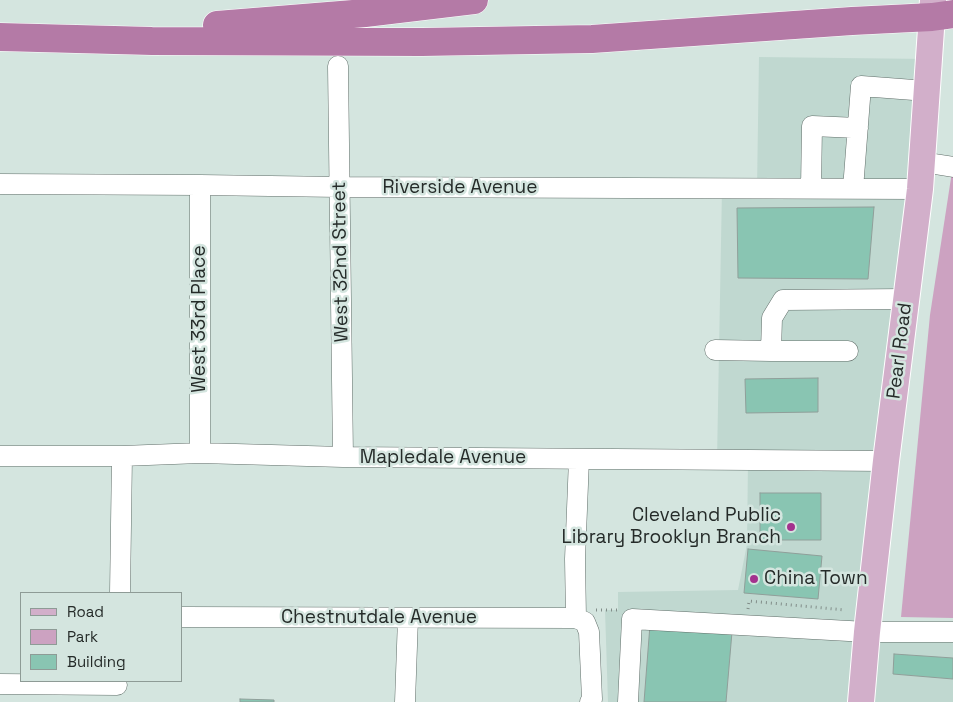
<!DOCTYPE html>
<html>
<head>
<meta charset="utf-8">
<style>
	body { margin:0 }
	#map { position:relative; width:953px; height:702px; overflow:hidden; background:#d4e5df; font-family:"Space Grotesk",sans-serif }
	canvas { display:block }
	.legend { position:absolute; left:20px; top:592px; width:162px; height:90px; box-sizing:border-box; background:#d4e5df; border:1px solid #8e9b96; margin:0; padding:6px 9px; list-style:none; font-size:15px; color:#252b29 }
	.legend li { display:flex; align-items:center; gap:10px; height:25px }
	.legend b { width:25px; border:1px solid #8e9b96 }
</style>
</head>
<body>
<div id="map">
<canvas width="953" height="702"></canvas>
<ul class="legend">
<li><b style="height:6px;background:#d2afca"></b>Road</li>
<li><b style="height:14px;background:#cca2c1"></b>Park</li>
<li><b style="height:14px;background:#89c5b2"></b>Building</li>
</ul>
</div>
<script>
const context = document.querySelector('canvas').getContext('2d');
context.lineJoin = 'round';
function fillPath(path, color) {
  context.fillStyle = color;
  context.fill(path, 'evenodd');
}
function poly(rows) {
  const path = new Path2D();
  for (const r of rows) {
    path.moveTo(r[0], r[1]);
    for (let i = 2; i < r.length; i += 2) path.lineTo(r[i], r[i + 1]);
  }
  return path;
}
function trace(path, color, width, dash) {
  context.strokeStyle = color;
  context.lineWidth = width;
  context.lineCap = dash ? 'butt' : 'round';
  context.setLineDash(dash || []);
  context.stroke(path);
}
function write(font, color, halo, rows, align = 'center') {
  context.font = font + ' "Space Grotesk",sans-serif';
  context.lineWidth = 5;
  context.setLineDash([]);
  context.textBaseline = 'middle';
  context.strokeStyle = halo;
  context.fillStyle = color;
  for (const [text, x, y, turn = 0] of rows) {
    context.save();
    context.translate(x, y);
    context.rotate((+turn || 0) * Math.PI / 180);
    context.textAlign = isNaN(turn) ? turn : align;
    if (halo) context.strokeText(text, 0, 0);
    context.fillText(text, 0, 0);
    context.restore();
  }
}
fillPath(poly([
	[759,57,929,59,867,631,953,632,953,702,608,702,605,610,618,610,618,592,738,590,747,544,748,460,717,460,722,188,757,188]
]), '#c0d8d0');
fillPath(poly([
	[953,165,953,618,901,617,930,315]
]), '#cca2c1');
const building = poly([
	[874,207,868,279,738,278,737,208,874,207],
	[818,378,818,412,746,413,745,379,818,378],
	[760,493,821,493,821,540,760,540,760,493],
	[748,549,822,556,818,599,744,593,748,549],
	[650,625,732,632,726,702,644,702,650,625],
	[894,654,953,658,953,679,893,674,894,654],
	[240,699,274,700,274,702,240,702,240,699]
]);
fillPath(building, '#89c5b2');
trace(building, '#909f9a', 1);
const minor = poly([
	[338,66,343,457],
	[922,162,953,167],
	[0,184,200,185,340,187,920,189],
	[200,185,200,453],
	[811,188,812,126,858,128],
	[853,189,861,86,927,91],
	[715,350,771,351],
	[848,351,771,351,772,318,783,300,906,299],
	[0,456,122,456,200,453,343,457,886,461],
	[120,593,122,456],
	[181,617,576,618,585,622,589,632,592,699,590,702],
	[576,618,575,559,579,459],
	[0,684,117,685],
	[405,702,408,618],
	[628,702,632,619,867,632,953,632]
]);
const major = poly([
	[861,702,867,632,886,461,920,189,933,0]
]);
const highway = poly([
	[217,25,365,13,474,0],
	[0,37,152,41,422,42,592,39,852,21,932,17,953,14]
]);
trace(minor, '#606e69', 21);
trace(major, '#fff', 28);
trace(highway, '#fff', 29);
trace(poly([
	[748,609,749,601,845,610],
	[596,610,618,610]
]), '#818d89', 3, [1, 4]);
trace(minor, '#fff', 20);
trace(major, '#d2afca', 26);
trace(highway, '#b47aa6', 28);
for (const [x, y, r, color] of [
	[791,527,5,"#a3328e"],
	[754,579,5,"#a3328e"]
]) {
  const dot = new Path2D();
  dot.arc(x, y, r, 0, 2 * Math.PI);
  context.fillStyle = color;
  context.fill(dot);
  trace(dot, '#d4e5df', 2);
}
write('19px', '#252b29', '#d4e5df', [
	["Riverside Avenue",460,188],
	["West 32nd Street",341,262,-91],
	["West 33rd Place",200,319,-90],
	["Pearl Road",900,351,-83],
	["Mapledale Avenue",443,458],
	["Chestnutdale Avenue",379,618]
]);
write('19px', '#252b29', '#d4e5df', [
	["Cleveland Public",781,516],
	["Library Brooklyn Branch",781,538],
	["China Town",764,579,"left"]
], 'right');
</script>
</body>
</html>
